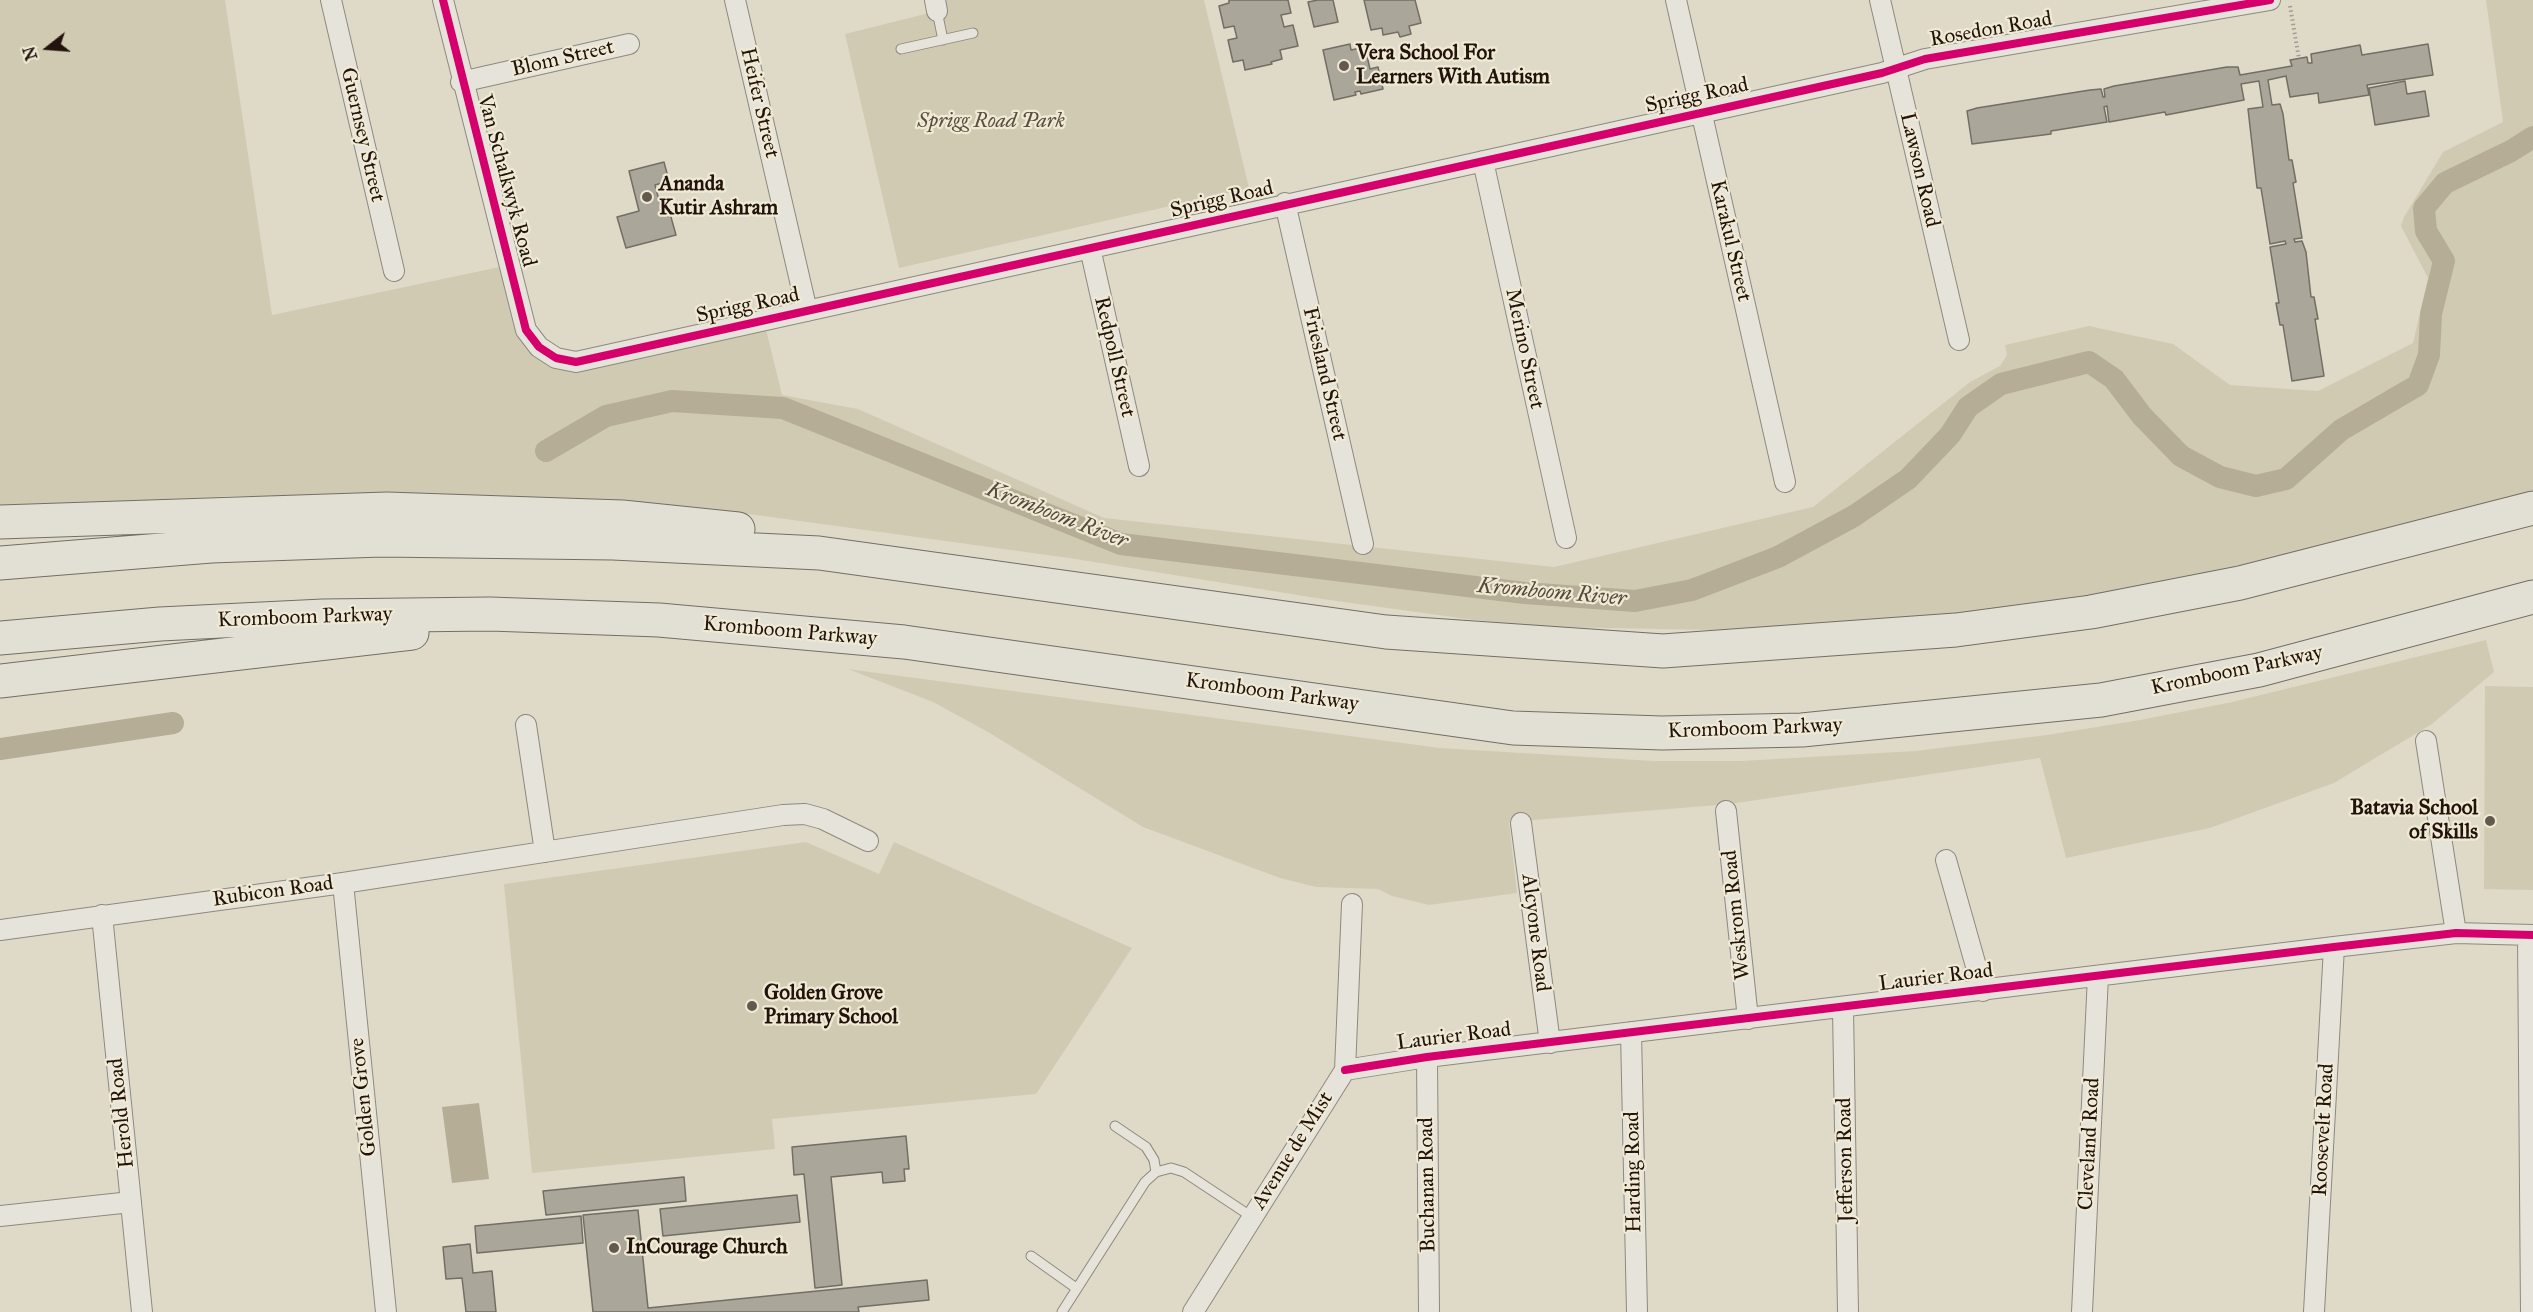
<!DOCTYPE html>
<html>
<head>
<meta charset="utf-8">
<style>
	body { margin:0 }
	#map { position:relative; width:2533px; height:1312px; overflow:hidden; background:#dfdac8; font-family:"IM FELL Great Primer",serif }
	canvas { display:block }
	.north { position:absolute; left:18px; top:18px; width:60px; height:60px; -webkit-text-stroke:4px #f0ead5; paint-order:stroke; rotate:253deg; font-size:16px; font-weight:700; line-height:24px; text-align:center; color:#22130d }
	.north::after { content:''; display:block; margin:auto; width:21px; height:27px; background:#22130d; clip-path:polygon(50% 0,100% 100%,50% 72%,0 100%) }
</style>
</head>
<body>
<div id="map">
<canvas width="2533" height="1312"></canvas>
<div class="north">N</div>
</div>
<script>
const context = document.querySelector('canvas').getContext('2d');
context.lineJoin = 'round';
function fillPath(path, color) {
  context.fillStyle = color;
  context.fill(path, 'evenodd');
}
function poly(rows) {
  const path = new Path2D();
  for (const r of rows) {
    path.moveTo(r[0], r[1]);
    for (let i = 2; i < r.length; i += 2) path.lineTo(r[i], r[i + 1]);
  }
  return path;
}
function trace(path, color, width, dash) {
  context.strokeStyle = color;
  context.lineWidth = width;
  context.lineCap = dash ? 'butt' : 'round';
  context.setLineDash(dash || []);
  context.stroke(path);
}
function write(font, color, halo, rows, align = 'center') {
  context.font = font + ' "IM FELL Great Primer",serif';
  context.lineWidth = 4.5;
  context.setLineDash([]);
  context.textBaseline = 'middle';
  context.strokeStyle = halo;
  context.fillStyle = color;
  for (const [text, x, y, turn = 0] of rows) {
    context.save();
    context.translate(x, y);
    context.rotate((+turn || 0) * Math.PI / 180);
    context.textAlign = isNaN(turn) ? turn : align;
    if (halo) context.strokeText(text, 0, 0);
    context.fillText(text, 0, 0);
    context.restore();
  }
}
fillPath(poly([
	[0,0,225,0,272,315,509,265,526,330,556,358,764,321,782,395,858,409,1104,518,1554,567,1813,507,1970,382,2000,366,2007,355,2005,345,2089,326,2173,344,2230,385,2318,391,2413,343,2428,278,2401,226,2404,217,2443,152,2503,122,2486,0,2533,0,2533,492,2223,570,2151,585,2006,609,1786,629,1710,630,1555,627,1474,620,1322,599,1069,558,727,511,464,498,234,496,0,507],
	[935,0,1204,0,1249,188,899,268,845,34,937,11],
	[2486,640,2494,672,2432,724,2334,783,2210,828,2066,858,2040,758,1730,804,1509,822,1517,893,1429,905,1392,896,1378,889,1316,887,1280,878,1143,827,988,732,933,702,848,669,1440,748,1654,761,1741,761,1915,751,2047,735,2140,720,2232,702],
	[2485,686,2533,687,2533,890,2484,889],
	[806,842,879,874,894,842,1132,948,1036,1094,772,1119,775,1149,532,1173,504,884]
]), '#d1cab3');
fillPath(poly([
	[479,1103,489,1179,452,1183,442,1107]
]), '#b6ad97');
trace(poly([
	[546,451,606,416,672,401,783,408,1121,544,1525,593,1635,601,1692,590,1778,557,1854,516,1908,479,1950,435,1968,407,2001,384,2089,362,2114,379,2142,416,2181,456,2220,477,2256,486,2286,479,2341,430,2418,385,2429,355,2431,314,2444,261,2426,231,2424,208,2445,183,2511,151,2533,137],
	[0,749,173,723]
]), '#b6ad97', 22);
const building = poly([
	[1229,0,1288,0,1291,13,1281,15,1284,27,1293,25,1298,46,1280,50,1282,59,1271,62,1272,64,1245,70,1243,60,1233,62,1228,40,1237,38,1234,26,1224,28,1219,6,1229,3,1229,0],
	[1318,0,1333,0,1338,22,1314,27,1308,2,1318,0],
	[1364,0,1415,0,1421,23,1409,26,1411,34,1400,37,1398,32,1383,35,1382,28,1371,30,1364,0],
	[1350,44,1351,50,1365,47,1370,69,1378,67,1383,89,1361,94,1360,91,1355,92,1356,95,1334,100,1323,50,1350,44],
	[2428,44,2433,75,2367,85,2369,95,2319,103,2318,93,2290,97,2286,76,2268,80,2272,105,2280,104,2283,114,2289,160,2292,160,2296,182,2293,183,2302,238,2294,239,2295,242,2302,241,2306,252,2311,297,2314,297,2318,319,2315,319,2324,376,2292,381,2283,325,2280,325,2276,303,2279,303,2270,247,2286,244,2285,241,2270,244,2261,188,2257,188,2248,109,2263,107,2259,81,2241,84,2244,100,2166,115,2165,112,2109,122,2107,106,2104,107,2107,122,2051,131,2051,134,1972,144,1967,111,1977,108,2090,90,2101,89,2103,97,2105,97,2104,89,2114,86,2227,67,2238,67,2240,75,2292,66,2290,60,2307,57,2308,63,2312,63,2311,54,2360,45,2362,55,2428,44],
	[2405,81,2407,94,2425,91,2429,116,2375,125,2369,88,2405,81],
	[664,162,669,181,655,185,662,212,669,210,676,235,626,248,617,217,639,211,629,171,664,162],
	[906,1136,909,1169,904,1169,905,1181,883,1183,882,1172,831,1177,842,1285,815,1288,804,1174,794,1175,792,1147,906,1136],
	[684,1177,686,1201,546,1215,543,1191,684,1177],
	[797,1195,800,1222,663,1236,660,1209,797,1195],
	[638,1210,648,1308,927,1280,929,1300,858,1307,859,1312,593,1312,583,1215,638,1210],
	[581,1216,583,1243,477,1253,475,1226,581,1216],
	[470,1244,473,1273,492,1271,496,1312,466,1312,462,1278,446,1279,443,1247,470,1244]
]);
fillPath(building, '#aaa69a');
trace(building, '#736e65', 1.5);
const lane = poly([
	[937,11,943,40],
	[901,49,973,33],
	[1115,1126,1146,1147,1154,1160,1156,1172],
	[1031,1256,1076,1288],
	[1062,1312,1145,1182,1156,1172,1171,1168,1184,1172,1252,1217]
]);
const street = poly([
	[331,0,394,271],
	[443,0,526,330,539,347,556,358,576,362,1701,113,1882,73,1925,59,2270,0],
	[735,0,807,311],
	[935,0,937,11],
	[1676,0,1785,482],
	[1880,0,1959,340],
	[461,82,629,44],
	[1483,161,1566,538],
	[1285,203,1363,544],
	[1090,248,1139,466],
	[526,725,545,852],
	[2426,741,2456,933],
	[1726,811,1748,1019],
	[1521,823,1550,1043],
	[1946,860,1983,991],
	[343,883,386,1312],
	[102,915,142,1312],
	[0,930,343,883,783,815,805,814,823,819,868,841],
	[2528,935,2531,1312],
	[1843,1008,1848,1312],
	[1631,1032,1637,1312],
	[1427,1057,1429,1312],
	[1345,1070,1427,1057,2334,947,2456,933,2533,935],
	[0,1216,131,1202],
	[1193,1312,1345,1070,1352,904],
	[2082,1312,2098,976],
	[2314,1312,2334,947]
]);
const highway = poly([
	[0,522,387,509,622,517,738,529],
	[0,563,211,546,381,540,613,543,819,553,1386,632,1663,651,1956,630,2091,612,2240,583,2533,508],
	[0,638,160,624,323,616,490,614,659,620,904,642,1513,728,1662,733,1802,730,2101,700,2259,670,2533,597],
	[0,681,412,633]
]);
trace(lane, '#8e897e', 11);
trace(street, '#8e897e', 22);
trace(highway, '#736e65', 35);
trace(poly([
	[2290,6,2299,59]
]), '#a19d96', 4, [1.5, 3]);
trace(lane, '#e6e3db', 9);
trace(street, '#e6e3db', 20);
trace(highway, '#e2dfd5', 33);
trace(poly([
	[443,0,526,330,539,347,556,358,576,362,1701,113,1882,73,1925,59,2270,0],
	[1345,1070,1427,1057,2334,947,2456,933,2533,935]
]), '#d6006c', 8);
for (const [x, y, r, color] of [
	[1344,66,6,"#64594e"],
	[647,197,6,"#64594e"],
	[2490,821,6,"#64594e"],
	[752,1006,6,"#64594e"],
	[614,1248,6,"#64594e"]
]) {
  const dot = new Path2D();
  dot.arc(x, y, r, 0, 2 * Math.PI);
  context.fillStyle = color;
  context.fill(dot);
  trace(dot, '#f0ead5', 2);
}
write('21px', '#22130d', '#f0ead5', [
	["Rosedon Road",1991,30,-10],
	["Blom Street",563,59,-13],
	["Sprigg Road",1697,96,-12],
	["Heifer Street",759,103,77],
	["Guernsey Street",362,135,77],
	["Lawson Road",1919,170,77],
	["Van Schalkwyk Road",506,181,75],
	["Sprigg Road",1222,200,-13],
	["Karakul Street",1730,241,77],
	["Sprigg Road",748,306,-12],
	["Merino Street",1524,349,78],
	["Redpoll Street",1114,357,77],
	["Friesland Street",1324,374,77],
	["Kromboom Parkway",305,618,-2],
	["Kromboom Parkway",790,632,5],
	["Kromboom Parkway",2237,671,-12],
	["Kromboom Parkway",1272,693,8],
	["Kromboom Parkway",1755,729,-2],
	["Rubicon Road",273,892,-8],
	["Weskrom Road",1737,915,-96],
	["Alcyone Road",1535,933,83],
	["Laurier Road",1936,978,-7],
	["Laurier Road",1454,1037,-7],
	["Golden Grove",364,1097,-96],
	["Herold Road",122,1113,-96],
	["Roosevelt Road",2324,1130,-87],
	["Cleveland Road",2090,1144,-87],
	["Avenue de Mist",1293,1151,-58],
	["Jefferson Road",1846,1160,-91],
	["Harding Road",1634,1172,-91],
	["Buchanan Road",1428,1185,-91]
]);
write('bold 21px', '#22130d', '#f0ead5', [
	["Vera School For",1356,54],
	["Learners With Autism",1356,78],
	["Ananda",659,185],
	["Kutir Ashram",659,209],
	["Batavia School",2478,809,"right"],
	["of Skills",2478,833,"right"],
	["Golden Grove",764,994],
	["Primary School",764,1018],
	["InCourage Church",626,1248]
], 'left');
write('italic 21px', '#5b4e41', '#f0ead5', [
	["Sprigg Road Park",991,122]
]);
write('italic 22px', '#56493c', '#f0ead5', [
	["Kromboom River",1057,516,21],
	["Kromboom River",1552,593,5]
]);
</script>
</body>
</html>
